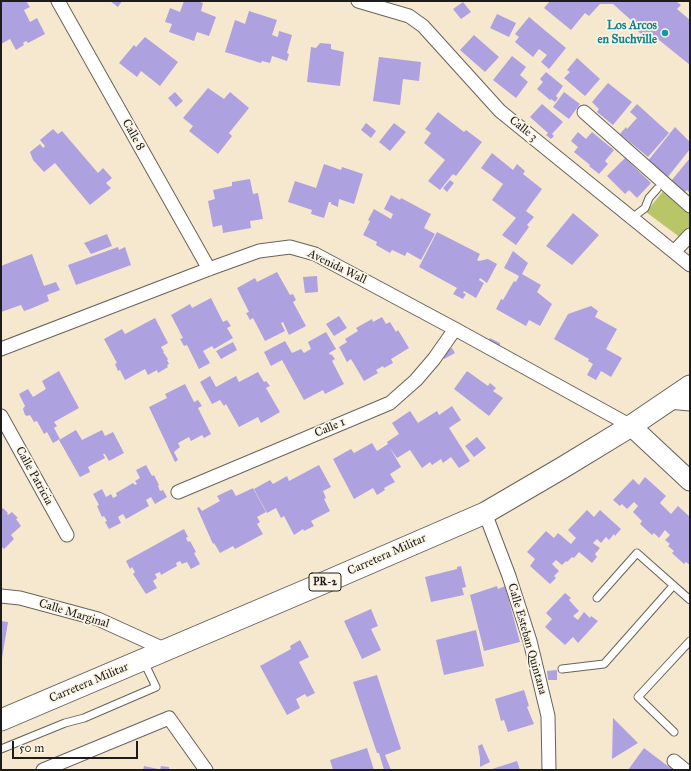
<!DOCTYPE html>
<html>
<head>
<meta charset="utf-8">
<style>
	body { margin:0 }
	#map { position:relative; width:691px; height:771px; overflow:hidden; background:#f6e8ce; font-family:"IM FELL Great Primer",serif }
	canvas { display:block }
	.frame { position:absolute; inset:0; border:2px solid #1c1c1c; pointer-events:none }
	.scale { position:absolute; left:12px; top:741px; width:126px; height:18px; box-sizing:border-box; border:2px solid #1c1c1c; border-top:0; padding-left:5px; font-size:12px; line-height:14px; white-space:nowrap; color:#1c1c1c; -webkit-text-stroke:3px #fcf5e5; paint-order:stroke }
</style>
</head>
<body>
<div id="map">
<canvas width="691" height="771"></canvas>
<div class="frame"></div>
<div class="scale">50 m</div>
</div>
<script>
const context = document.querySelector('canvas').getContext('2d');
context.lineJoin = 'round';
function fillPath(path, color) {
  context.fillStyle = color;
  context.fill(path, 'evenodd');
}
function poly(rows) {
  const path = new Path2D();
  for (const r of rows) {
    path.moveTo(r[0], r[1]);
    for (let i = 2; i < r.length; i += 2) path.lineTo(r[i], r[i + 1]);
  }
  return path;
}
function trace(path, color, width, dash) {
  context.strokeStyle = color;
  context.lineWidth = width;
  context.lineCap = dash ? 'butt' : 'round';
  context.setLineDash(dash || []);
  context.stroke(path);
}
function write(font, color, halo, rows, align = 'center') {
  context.font = font + ' "IM FELL Great Primer",serif';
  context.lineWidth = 3.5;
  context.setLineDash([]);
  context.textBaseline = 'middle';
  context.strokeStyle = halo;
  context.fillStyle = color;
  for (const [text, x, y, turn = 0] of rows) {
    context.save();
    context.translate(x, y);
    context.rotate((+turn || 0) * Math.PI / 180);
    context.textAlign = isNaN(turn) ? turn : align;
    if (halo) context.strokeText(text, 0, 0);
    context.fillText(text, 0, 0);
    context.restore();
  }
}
fillPath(poly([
	[665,189,689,207,690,228,681,238,646,212]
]), '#b9c668');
fillPath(poly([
	[1,1,26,1,30,7,24,10,30,22,37,18,45,34,28,43,26,41,23,43,24,45,16,50,10,39,1,44],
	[110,1,122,1,118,7],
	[184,1,197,1,203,3,201,11,216,17,209,36,197,32,194,41,169,32,172,24,165,22,170,8,180,12],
	[550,1,676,1,681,5,677,9,690,20,690,65,654,36,649,41,629,23,632,21,613,4,600,4,589,16,585,13,571,30,544,8],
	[463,2,471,12,461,19,453,9],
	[249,11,277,20,272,35,278,37,279,31,292,35,287,53,289,54,287,61,272,56,270,63,262,61,261,63,225,52,235,20,245,24],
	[497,14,516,23,509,37,490,28],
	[529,17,566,48,549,69,541,62,547,55,539,49,533,57,515,42,519,37,515,34],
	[474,35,499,57,485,72,460,50],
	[145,37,178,62,160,86,141,71,137,77,119,63,134,45,136,47],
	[320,43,331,44,331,49,344,52,340,86,307,82,311,47,316,48],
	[512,56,526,67,520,75,528,82,516,98,493,80],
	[379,57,421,62,419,81,403,79,400,105,373,101],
	[577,58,600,79,585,96,564,78,570,72,567,70],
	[546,72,563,86,556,96,558,98,555,102,551,99,550,100,537,89,543,82,540,79],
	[608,83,632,102,613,125,597,112,599,109,592,102],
	[208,88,224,99,230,92,249,108,229,133,232,136,218,154,189,131,193,126,183,118],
	[175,92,183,101,176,107,168,98],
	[564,92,580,104,569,119,553,107],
	[542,104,563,122,552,134,554,136,551,139,546,135,548,133,530,117],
	[637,104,669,133,648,157,620,134,626,127,627,129,637,118,630,112],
	[438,112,464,132,466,130,482,142,456,176,453,174,440,190,428,181,445,160,424,143,431,133,425,129],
	[366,123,376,131,371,138,361,130],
	[394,123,406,132,390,151,379,142],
	[675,127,690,142,690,149,667,178,647,162],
	[53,129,58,134,62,131,98,173,103,168,112,178,106,183,111,188,90,205,55,163,44,172,33,160,30,152,40,144,43,148,45,146,40,140],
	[578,132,586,139,592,132,614,150,605,161,608,164,599,174,589,166,590,165,574,152,578,147,571,141],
	[492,153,513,170,517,164,525,171,523,174,542,189,526,211,534,217,527,225,529,227,516,245,502,235,516,218,492,200,503,184,481,168],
	[625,158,651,183,637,198,629,190,625,194,607,176],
	[690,158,690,193,687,190,685,192,671,181],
	[324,164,341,170,342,167,363,174,354,204,339,199,338,207,331,204,331,202,329,202,324,218,311,214,312,210,288,202,295,181,316,188],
	[250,179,253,194,258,193,263,219,250,221,251,228,223,233,222,225,213,227,208,201,215,199,213,190,232,186,232,182],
	[450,180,454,183,447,192,443,188],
	[391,195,400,200,401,198,431,214,424,228,435,234,421,260,407,252,405,256,392,250,390,253,376,245,377,242,363,235,370,221,368,220,374,209,391,219,393,214,384,209],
	[573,213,599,235,572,265,546,246],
	[437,232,480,254,477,260,479,261,488,259,497,264,487,283,480,278,479,280,484,283,476,298,464,291,463,293,466,294,463,299,453,294,457,288,419,267],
	[107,234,112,246,91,254,84,243],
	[118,247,119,250,125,247,131,265,76,285,68,265],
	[513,251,528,263,522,274,541,285,537,292,552,304,540,326,529,320,526,326,496,309,501,299,503,300,514,281,516,282,519,276,504,268],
	[32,254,44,286,56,282,60,290,47,295,49,301,30,309,24,311,21,305,1,312,1,266],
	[277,272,290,295,293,294,296,300,293,302,306,326,289,335,283,322,281,323,285,331,265,341,253,318,250,320,246,313,249,312,237,288,255,278,257,282],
	[317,276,318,292,305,293,303,277],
	[211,298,223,322,227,320,231,326,227,328,233,338,214,349,212,346,203,351,210,363,199,369,187,345,184,346,180,339,183,338,171,315,190,304,192,308],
	[591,306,598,311,595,317,617,329,606,349,622,358,611,377,601,371,596,380,587,375,593,364,588,361,589,359,554,339,568,314],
	[339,316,347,328,334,336,326,324],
	[382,317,386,324,390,322,396,332,398,330,409,348,391,359,393,363,384,368,383,366,376,370,378,373,364,381,351,359,347,362,339,347,347,342,345,339,358,331,356,328,372,319,373,322],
	[155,318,168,343,161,347,164,352,163,352,168,359,167,360,169,364,167,365,168,367,158,373,157,370,148,375,145,369,125,380,120,370,118,371,115,364,117,363,104,339,122,329,125,334],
	[326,332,336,349,329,353,330,355,331,354,335,359,332,361,344,384,325,394,323,390,304,400,282,360,271,366,264,352,285,341,292,353,301,349,304,353,311,349,308,342],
	[490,338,500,343,500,348,487,343],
	[233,342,237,350,221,359,216,351],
	[452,348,455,353,444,359,441,353],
	[59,371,79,408,54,422,57,426,54,428,60,439,53,443,47,432,44,434,37,421,34,422,30,415,27,416,25,415,23,409,25,406,19,394,28,389,33,397,46,389,42,381],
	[467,371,488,386,490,383,496,388,493,391,503,398,489,416,454,389],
	[258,372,264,382,266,381,270,386,266,388,280,412,261,423,258,417,239,427,226,404,224,406,220,400,212,404,200,382,210,376,216,387,236,376,239,382],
	[185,384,194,402,198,400,202,406,198,408,211,434,204,438,202,435,191,441,189,437,178,443,180,447,174,452,178,460,175,462,149,407,167,398,165,394],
	[452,406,461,420,449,428,470,461,459,468,451,457,443,463,441,459,432,465,430,462,422,468,410,450,397,458,390,448,401,467,390,474,395,482,384,488,385,490,377,495,373,488,354,499,333,459,351,449,354,453,372,443,377,451,388,444,387,442,399,434,392,423,410,411,418,423,437,411,439,415],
	[76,430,82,440,102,430,105,436,113,432,124,453,109,461,105,454,103,454,105,458,88,467,90,472,80,477,59,440],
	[477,437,486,448,474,457,465,446],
	[146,465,152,476,154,475,159,485,158,486,160,491,163,490,167,497,155,504,151,497,146,500,149,506,126,519,123,514,118,517,121,523,109,529,105,522,107,521,104,516,102,517,97,506,99,505,93,494,102,489,106,497,111,494,113,498,117,496,116,493,133,483,135,485,137,484,135,481,140,478,136,470],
	[319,465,331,487,323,491,326,498,324,499,330,511,311,521,314,526,304,531,303,529,294,535,284,516,281,518,276,508,267,513,254,489,270,480,273,484,287,476,289,481],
	[645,477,666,496,660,503,671,514,678,506,690,517,690,565,686,562,684,564,672,553,674,551,668,546,670,544,665,540,670,535,665,530,659,538,654,533,652,535,640,524,642,521,633,512,638,506,634,502,627,509,622,504,620,506,613,500,633,479,639,485],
	[253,488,266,512,257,517,260,522,257,524,263,534,235,549,233,546,220,553,214,543,213,544,197,508,199,507,202,511,220,501,217,496,232,489,236,496],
	[3,508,8,513,7,514,8,515,12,512,18,518,16,519,21,526,11,535,14,539,4,549,1,546,1,510],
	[587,510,594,517,600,510,621,529,615,536,614,534,609,540,606,537,601,543,597,539,593,543,600,548,595,554,597,557,592,563,579,552,574,558,572,557,567,562,566,561,562,565,556,560,552,564,559,571,554,576,556,578,550,584,530,566,535,559,527,552,546,531,554,538,558,533,571,544,576,538,568,530],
	[184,529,188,537,186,538,188,542,190,541,196,552,194,553,200,564,191,569,187,562,182,564,180,561,176,563,177,566,161,575,160,572,155,574,157,578,153,581,157,588,146,594,133,574,135,572,132,567,130,569,126,561],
	[461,566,466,587,462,588,464,595,431,602,425,577,457,569,457,567],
	[497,586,498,589,505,586,520,642,484,651,470,595],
	[565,593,571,598,569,600,579,611,573,616,578,620,584,612,590,618,591,616,598,621,578,643,573,637,565,645,545,627,552,619,546,613],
	[371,609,378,626,371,629,381,650,362,659,344,621],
	[1,621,8,622,2,658,1,658],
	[476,630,484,666,444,675,436,640],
	[300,640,309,657,299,662,315,693,307,697,305,694,296,699,300,708,287,715,260,666,291,649,290,646],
	[557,670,557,680,548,680,547,671],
	[377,675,401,749,385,755,391,770,384,770,379,753,377,753,353,682],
	[524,690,529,706,527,707,534,724,508,732,504,720,501,721,495,699],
	[613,718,638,743,612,759],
	[482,744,490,762,480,767,480,758,478,746],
	[367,748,374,770,333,770,330,760],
	[644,748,673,770,628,770],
	[517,761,520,770,489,770],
	[144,766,158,769,158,770,143,770],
	[161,766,169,767,169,770,160,770]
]), '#aea1e0');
const lane = poly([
	[632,218,645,208,649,198,657,189],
	[597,598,637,553,690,600],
	[562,669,604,664,673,586],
	[674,732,638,697,690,641],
	[1,749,65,723,84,718,156,687,144,662]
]);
const street = poly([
	[58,1,209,269],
	[358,1,409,16,423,26,500,111,690,265],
	[584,112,690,206],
	[674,252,690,235],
	[1,349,209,269,259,251,290,247,315,254,455,329,631,426],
	[668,402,690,404],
	[1,416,67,535],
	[178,492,390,403,416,380,434,359,455,329],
	[485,513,509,576,530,641,548,716,549,770],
	[1,596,20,598,98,619,166,650],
	[674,761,685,770],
	[43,770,169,718,206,770]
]);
const secondary = poly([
	[631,426,690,481]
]);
const primary = poly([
	[1,720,321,584,485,513,562,468,631,426,690,386]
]);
trace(lane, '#68635a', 9);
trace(street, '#68635a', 15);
trace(secondary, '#68635a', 21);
trace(primary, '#68635a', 23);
trace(lane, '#fff', 7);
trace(street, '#fff', 13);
trace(secondary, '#fff', 19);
trace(primary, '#fff', 21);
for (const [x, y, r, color] of [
	[665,33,4,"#0f9aa8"]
]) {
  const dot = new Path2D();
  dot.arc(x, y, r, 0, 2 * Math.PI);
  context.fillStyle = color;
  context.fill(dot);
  trace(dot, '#fcf5e5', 1.5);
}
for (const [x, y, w] of [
	[325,582,32]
]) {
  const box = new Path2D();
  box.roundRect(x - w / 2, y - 9, w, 18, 3);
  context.fillStyle = '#fcf5e5';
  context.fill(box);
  trace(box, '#1c1c1c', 1);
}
write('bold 11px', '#1c1c1c', null, [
	["PR-2",325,582]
]);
write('bold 12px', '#0d838f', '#fcf5e5', [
	["Los Arcos",657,26],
	["en Suchville",657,40]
], 'right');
write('12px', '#1c1c1c', '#fcf5e5', [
	["Calle 3",523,129,39],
	["Calle 8",133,135,61],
	["Avenida Wall",337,267,26],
	["Calle 1",330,428,-23],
	["Calle Patricia",34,476,61],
	["Carretera Militar",387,555,-24],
	["Calle Marginal",74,614,17],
	["Calle Esteban Quintana",527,639,74],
	["Carretera Militar",89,683,-23]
]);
</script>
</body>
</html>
